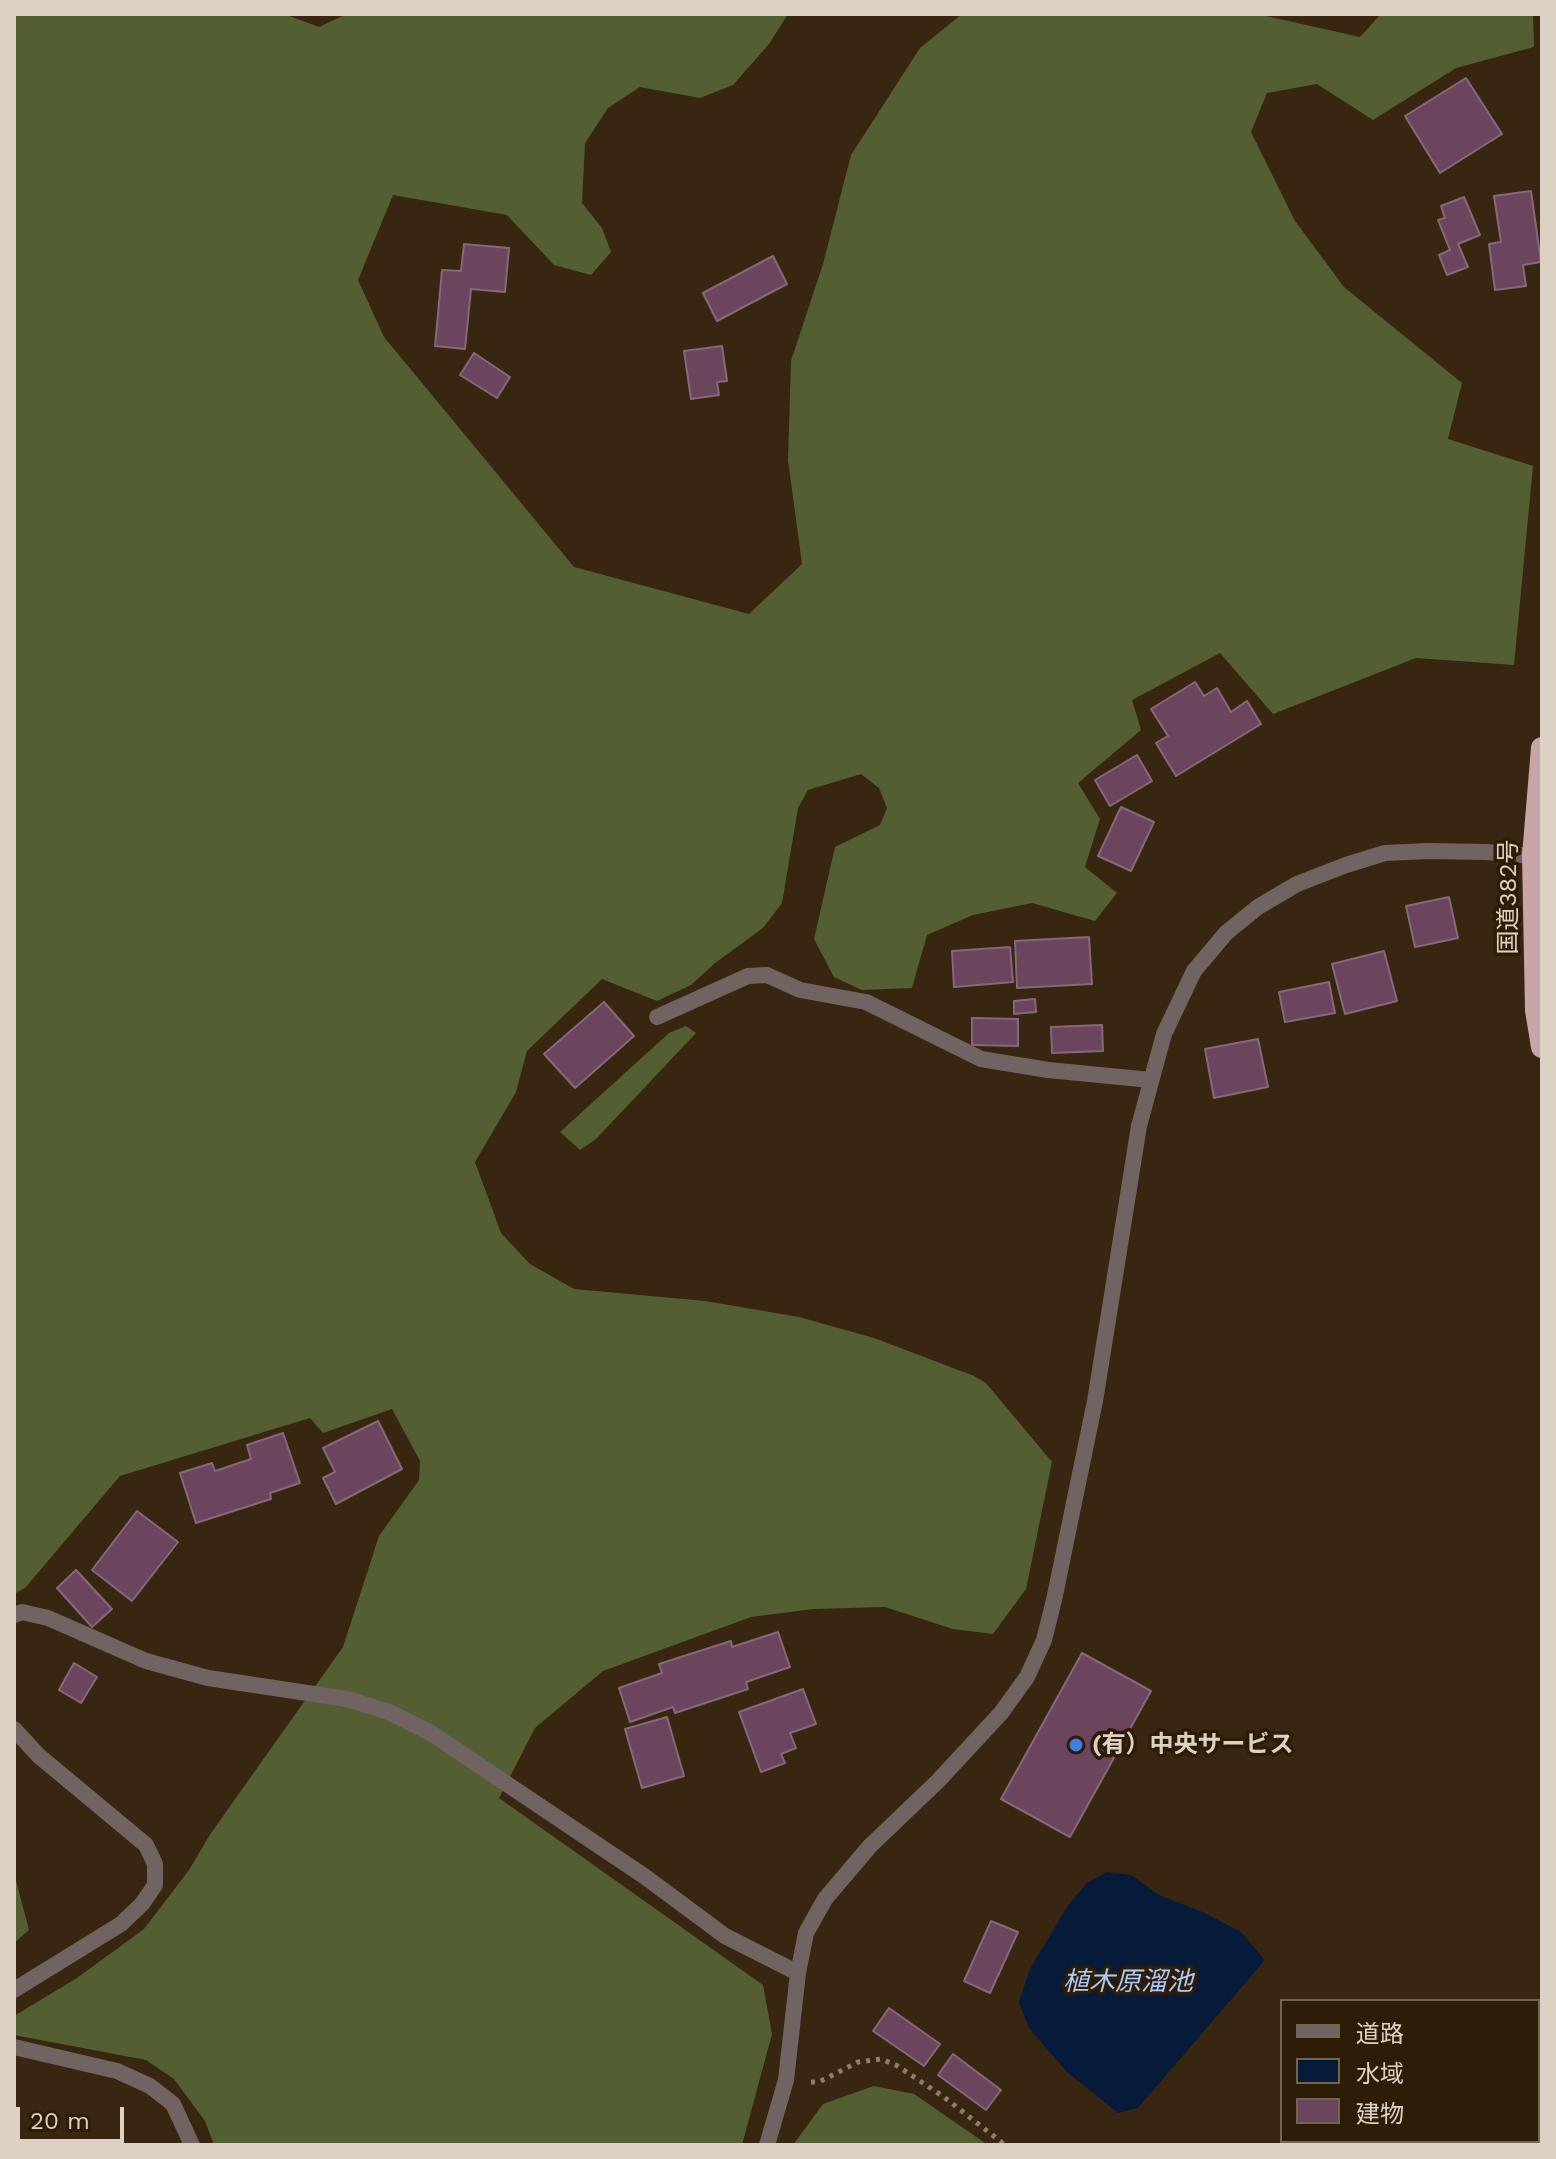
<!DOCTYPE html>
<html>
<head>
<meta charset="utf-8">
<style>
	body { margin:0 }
	#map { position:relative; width:1556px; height:2159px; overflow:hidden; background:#392610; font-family:"Work Sans","Noto Sans JP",sans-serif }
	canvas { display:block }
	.frame { position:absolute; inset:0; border:16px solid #ddd1c4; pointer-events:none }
	.legend { position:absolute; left:1280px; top:1999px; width:260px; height:144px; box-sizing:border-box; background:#2e1d06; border:2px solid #746552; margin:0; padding:10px 14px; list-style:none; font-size:24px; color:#ddd1c4 }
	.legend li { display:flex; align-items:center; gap:16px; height:40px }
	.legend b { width:40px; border:2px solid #746552 }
	.scale { position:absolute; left:16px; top:2107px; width:108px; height:36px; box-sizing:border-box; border:4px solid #ddd1c4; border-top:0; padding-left:10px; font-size:24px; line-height:28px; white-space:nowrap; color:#ddd1c4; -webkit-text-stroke:6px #2e1d06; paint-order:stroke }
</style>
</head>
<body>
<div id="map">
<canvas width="1556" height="2159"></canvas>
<div class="frame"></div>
<ul class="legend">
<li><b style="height:10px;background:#726363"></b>道路</li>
<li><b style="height:22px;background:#051b39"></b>水域</li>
<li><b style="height:22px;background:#6b445d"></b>建物</li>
</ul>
<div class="scale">20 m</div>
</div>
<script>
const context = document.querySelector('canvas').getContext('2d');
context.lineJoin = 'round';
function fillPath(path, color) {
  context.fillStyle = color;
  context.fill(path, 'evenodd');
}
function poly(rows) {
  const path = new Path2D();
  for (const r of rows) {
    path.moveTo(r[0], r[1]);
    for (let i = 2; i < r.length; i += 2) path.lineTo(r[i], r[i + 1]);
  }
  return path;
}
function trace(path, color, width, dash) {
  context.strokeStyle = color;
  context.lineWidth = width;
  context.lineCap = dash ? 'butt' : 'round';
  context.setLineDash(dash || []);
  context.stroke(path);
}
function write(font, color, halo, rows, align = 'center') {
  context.font = font + ' "Work Sans","Noto Sans JP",sans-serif';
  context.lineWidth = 7;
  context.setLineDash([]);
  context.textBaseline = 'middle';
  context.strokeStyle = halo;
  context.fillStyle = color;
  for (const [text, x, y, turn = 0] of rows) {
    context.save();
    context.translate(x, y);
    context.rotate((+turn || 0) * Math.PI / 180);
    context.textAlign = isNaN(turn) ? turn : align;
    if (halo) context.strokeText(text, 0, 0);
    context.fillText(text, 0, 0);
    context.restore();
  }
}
fillPath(poly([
	[14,14,284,14,319,27,347,14,788,14,769,44,733,85,700,98,640,87,608,108,585,143,582,203,602,228,611,252,591,275,554,265,507,215,393,195,358,280,384,337,574,567,749,614,802,564,788,460,791,361,823,264,851,155,920,48,962,14,1257,14,1360,37,1381,14,1533,14,1534,47,1456,68,1373,120,1317,84,1267,93,1251,132,1295,221,1344,287,1462,383,1448,439,1533,466,1514,665,1416,658,1273,714,1220,653,1132,700,1141,730,1078,783,1100,819,1085,867,1117,893,1095,921,1032,903,973,915,927,935,912,988,862,990,834,977,814,939,835,847,880,825,887,808,879,788,861,774,808,790,798,808,782,903,763,928,715,963,691,985,657,1001,602,979,527,1051,516,1092,475,1162,501,1233,530,1264,574,1289,705,1301,799,1317,874,1338,974,1376,986,1383,1052,1462,1026,1589,993,1634,953,1629,885,1607,813,1609,751,1617,603,1671,535,1728,499,1798,763,1985,772,2034,742,2145,214,2145,205,2121,174,2079,146,2060,14,2035,14,2016,77,1978,144,1929,189,1870,211,1833,343,1647,379,1536,419,1480,420,1461,392,1409,323,1433,310,1418,120,1476,25,1588,14,1594],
	[686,1026,696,1033,596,1139,580,1150,560,1132,669,1033],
	[14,1851,15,1877,29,1930,14,1943],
	[874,2086,914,2094,988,2145,793,2145,823,2104]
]), '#545e33');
fillPath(poly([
	[1107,1872,1131,1875,1159,1895,1205,1913,1241,1932,1265,1960,1138,2108,1118,2113,1067,2072,1029,2028,1019,2002,1030,1969,1069,1904,1087,1883]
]), '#051b39');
const building = poly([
	[1466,78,1502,134,1440,173,1405,116,1466,78],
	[1531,191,1541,262,1523,265,1526,286,1495,290,1489,244,1501,242,1494,196,1531,191],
	[1464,197,1480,235,1458,244,1468,267,1447,275,1439,255,1450,250,1438,220,1445,218,1441,206,1464,197],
	[464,244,509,248,505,292,471,289,465,349,435,346,442,270,461,271,464,244],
	[773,256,787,284,717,321,703,293,773,256],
	[722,346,727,381,717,382,719,395,691,399,684,351,722,346],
	[474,353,510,377,497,398,460,375,474,353],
	[1195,682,1204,696,1217,688,1231,712,1247,701,1261,724,1176,776,1156,743,1168,736,1151,709,1195,682],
	[1137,755,1152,781,1110,806,1095,780,1137,755],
	[1121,807,1154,822,1131,871,1098,856,1121,807],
	[1449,897,1458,938,1415,947,1406,906,1449,897],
	[1089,937,1092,984,1017,988,1015,941,1089,937],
	[1010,947,1013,982,954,987,952,951,1010,947],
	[1384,951,1397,1001,1345,1014,1332,964,1384,951],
	[1329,982,1335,1013,1285,1022,1279,992,1329,982],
	[1035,999,1036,1012,1014,1014,1014,1001,1035,999],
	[604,1002,634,1036,575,1088,544,1054,604,1002],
	[972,1018,1018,1019,1018,1046,972,1045,972,1018],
	[1102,1025,1103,1051,1052,1053,1051,1027,1102,1025],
	[1258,1039,1268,1087,1214,1098,1205,1049,1258,1039],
	[378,1421,402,1469,336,1504,323,1478,335,1472,323,1448,378,1421],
	[283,1433,300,1483,270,1493,271,1499,196,1523,180,1473,212,1463,215,1471,251,1459,247,1445,283,1433],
	[137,1511,178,1542,132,1601,92,1570,137,1511],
	[76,1570,112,1609,92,1627,57,1588,76,1570],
	[778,1632,790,1667,746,1682,748,1689,675,1713,673,1707,630,1722,619,1688,662,1673,659,1664,731,1641,732,1647,778,1632],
	[1082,1653,1151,1691,1070,1837,1001,1799,1082,1653],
	[74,1663,97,1677,81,1703,59,1690,74,1663],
	[803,1689,816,1724,790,1733,796,1748,781,1754,785,1763,761,1772,739,1712,803,1689],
	[667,1717,684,1776,642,1788,625,1729,667,1717],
	[991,1921,1018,1932,990,1993,964,1981,991,1921],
	[889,2008,940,2044,924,2066,873,2031,889,2008],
	[953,2054,1001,2090,986,2110,938,2075,953,2054]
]);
fillPath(building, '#6b445d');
trace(building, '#85697b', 2);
trace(poly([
	[811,2082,819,2082,858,2062,881,2059,896,2065,944,2097,1005,2145]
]), '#8e7e6d', 5, [4, 6]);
trace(poly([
	[657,1017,748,976,767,975,800,990,866,1002,981,1059,1048,1070,1151,1080],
	[14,2047,117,2071,150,2086,173,2104,192,2145]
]), '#726363', 16);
trace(poly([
	[14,1615,22,1612,48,1618,146,1661,208,1678,347,1699,389,1712,431,1733,644,1876,725,1936,798,1973],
	[14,1729,39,1756,146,1845,155,1864,155,1885,142,1904,121,1924,14,1990],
	[767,2145,786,2080,798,1973,806,1933,825,1899,870,1846,938,1781,1001,1713,1027,1677,1044,1640,1054,1600,1095,1401,1139,1126,1164,1034,1194,971,1226,933,1258,907,1297,884,1346,865,1385,853,1427,851,1487,852,1533,856]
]), '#726363', 16);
trace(poly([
	[1542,748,1533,856,1536,1010,1542,1047]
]), '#c8a5a6', 22);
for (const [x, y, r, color] of [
	[1076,1745,8,"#3f7fe0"]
]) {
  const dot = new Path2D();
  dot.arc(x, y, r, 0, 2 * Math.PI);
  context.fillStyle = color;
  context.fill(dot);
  trace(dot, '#2e1d06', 3);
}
write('24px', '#ddd1c4', '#2e1d06', [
	["国道382号",1509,897,-90]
]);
write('bold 24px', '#ddd1c4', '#2e1d06', [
	["(有）中央サービス",1092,1745]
], 'left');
write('italic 26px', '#aacbfb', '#2e1d06', [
	["植木原溜池",1128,1982]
]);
</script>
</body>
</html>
